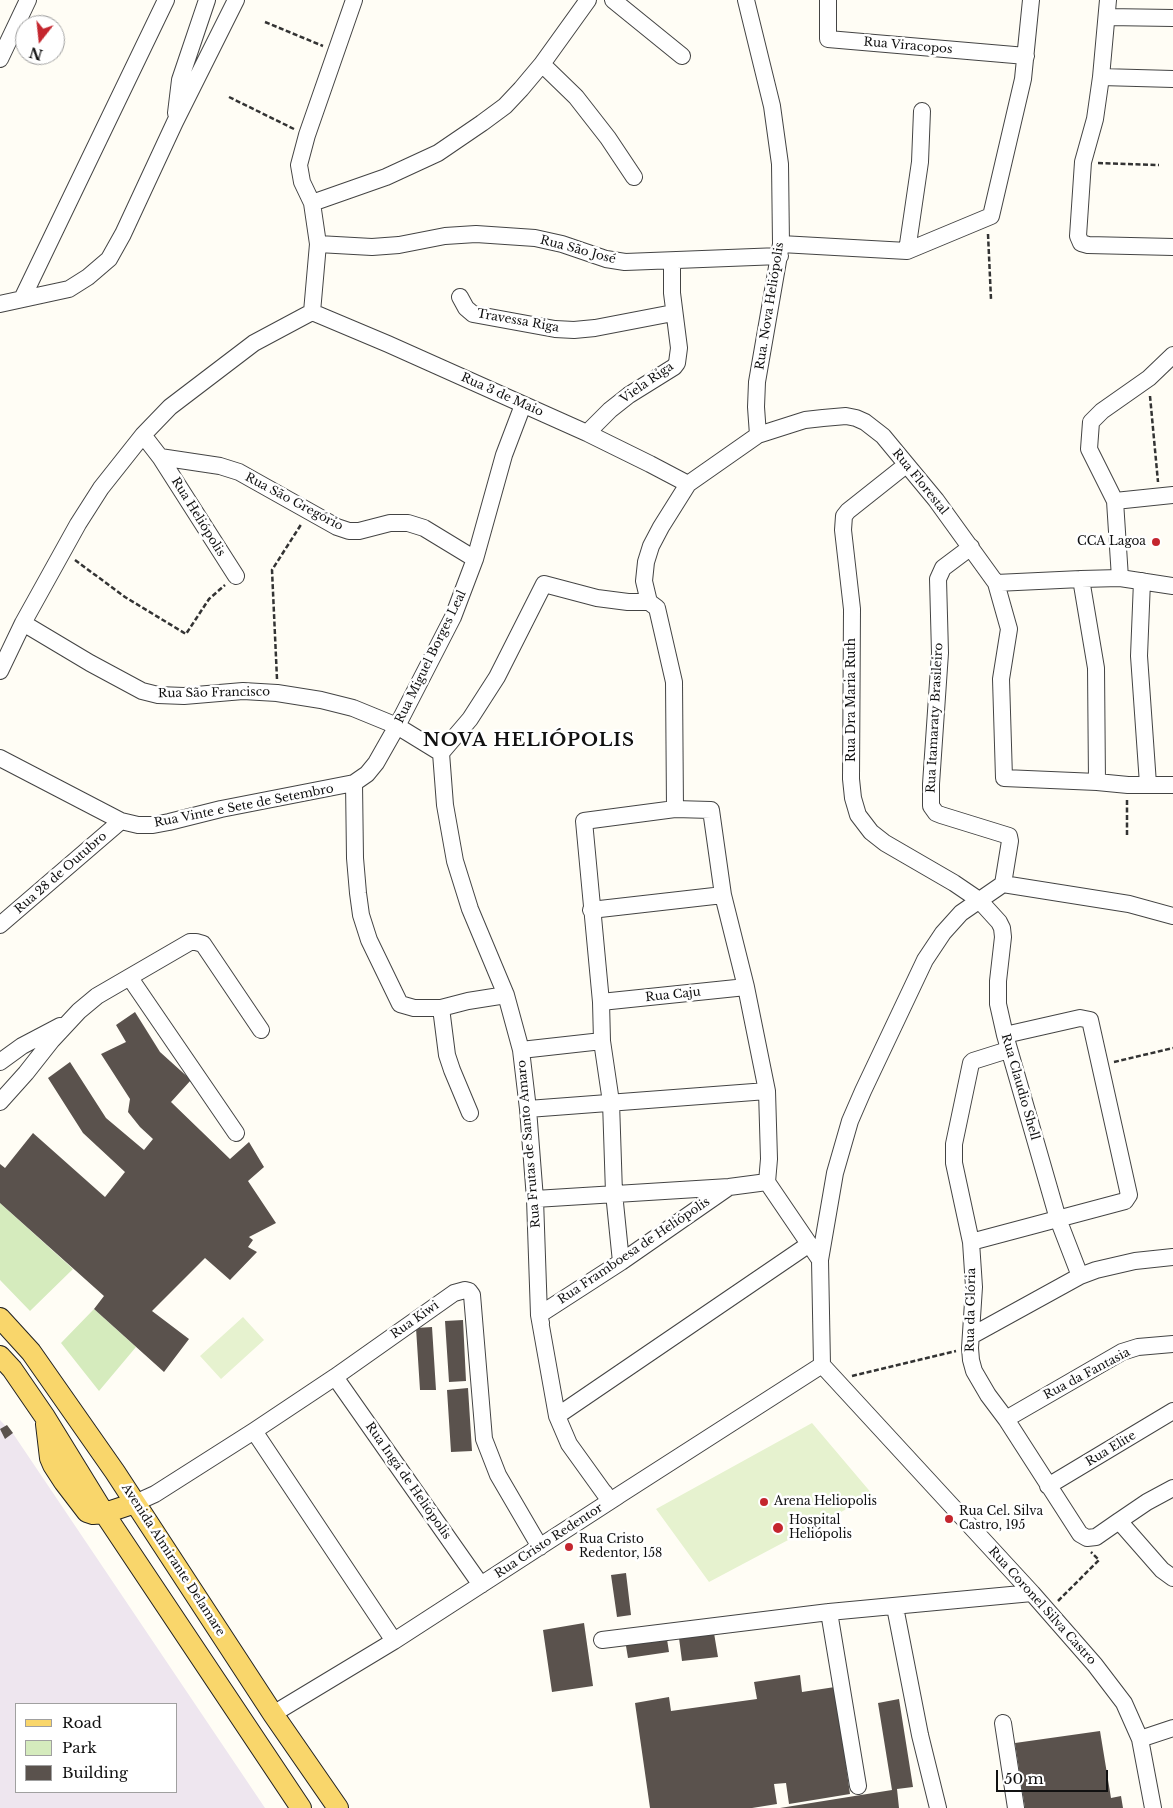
<!DOCTYPE html>
<html>
<head>
<meta charset="utf-8">
<style>
	body { margin:0 }
	#map { position:relative; width:1173px; height:1808px; overflow:hidden; background:#fffdf5; font-family:"Libre Baskerville",serif }
	canvas { display:block }
	.legend { position:absolute; left:15px; top:1703px; width:162px; height:90px; box-sizing:border-box; background:#fff; border:1px solid #a0a0a0; margin:0; padding:6px 9px; list-style:none; font-size:15px; color:#111 }
	.legend li { display:flex; align-items:center; gap:10px; height:25px }
	.legend b { width:25px; border:1px solid #a0a0a0 }
	.north { position:absolute; left:15px; top:15px; width:50px; height:50px; box-sizing:border-box; background:#fff; border:1px solid #a0a0a0; border-radius:50%; rotate:196deg; font-size:14px; font-weight:700; line-height:20px; text-align:center; color:#111 }
	.north::after { content:''; display:block; margin:auto; width:18px; height:22px; background:#c4262e; clip-path:polygon(50% 0,100% 100%,50% 72%,0 100%) }
	.scale { position:absolute; left:996px; top:1770px; width:112px; height:22px; box-sizing:border-box; border:2px solid #111; border-top:0; padding-left:6px; font-size:15px; line-height:18px; white-space:nowrap; color:#111; -webkit-text-stroke:4px #fff; paint-order:stroke }
</style>
</head>
<body>
<div id="map">
<canvas width="1173" height="1808"></canvas>
<ul class="legend">
<li><b style="height:6px;background:#f9d66b"></b>Road</li>
<li><b style="height:14px;background:#d5ebbd"></b>Park</li>
<li><b style="height:14px;background:#5a524d"></b>Building</li>
</ul>
<div class="north">N</div>
<div class="scale">50 m</div>
</div>
<script>
const context = document.querySelector('canvas').getContext('2d');
context.lineJoin = 'round';
function fillPath(path, color) {
  context.fillStyle = color;
  context.fill(path, 'evenodd');
}
function poly(rows) {
  const path = new Path2D();
  for (const r of rows) {
    path.moveTo(r[0], r[1]);
    for (let i = 2; i < r.length; i += 2) path.lineTo(r[i], r[i + 1]);
  }
  return path;
}
function trace(path, color, width, dash) {
  context.strokeStyle = color;
  context.lineWidth = width;
  context.lineCap = dash ? 'butt' : 'round';
  context.setLineDash(dash || []);
  context.stroke(path);
}
function write(font, color, halo, rows, align = 'center') {
  context.font = font + ' "Libre Baskerville",serif';
  context.lineWidth = 5;
  context.setLineDash([]);
  context.textBaseline = 'middle';
  context.strokeStyle = halo;
  context.fillStyle = color;
  for (const [text, x, y, turn = 0] of rows) {
    context.save();
    context.translate(x, y);
    context.rotate((+turn || 0) * Math.PI / 180);
    context.textAlign = isNaN(turn) ? turn : align;
    if (halo) context.strokeText(text, 0, 0);
    context.fillText(text, 0, 0);
    context.restore();
  }
}
fillPath(poly([
	[0,1420,14,1435,265,1808,0,1808],
	[16,1704,176,1704,176,1792,16,1792]
]), '#eee6ef');
fillPath(poly([
	[0,1203,73,1269,30,1311,0,1280],
	[94,1309,136,1347,99,1391,61,1343]
]), '#d5ebbd');
fillPath(poly([
	[243,1317,264,1340,221,1379,200,1356],
	[812,1423,873,1495,709,1582,656,1509]
]), '#e6f2cf');
fillPath(poly([
	[135,1012,160,1052,191,1080,171,1102,230,1159,249,1142,264,1167,248,1181,276,1223,249,1237,253,1240,248,1247,257,1252,230,1280,205,1258,152,1311,189,1339,164,1372,94,1309,104,1296,0,1203,0,1164,5,1168,33,1133,105,1197,125,1172,83,1133,48,1078,70,1062,106,1118,144,1150,153,1139,140,1127,128,1112,130,1099,101,1054,126,1042,116,1025],
	[463,1320,466,1381,449,1382,445,1321],
	[432,1327,436,1390,420,1390,416,1328],
	[468,1388,472,1451,451,1452,447,1390],
	[7,1425,13,1433,5,1439,0,1429],
	[626,1573,631,1615,617,1617,611,1575],
	[584,1623,593,1686,552,1692,543,1630],
	[666,1633,669,1652,628,1658,625,1640],
	[714,1633,718,1657,682,1661,679,1638],
	[800,1675,802,1692,835,1687,850,1794,789,1804,786,1783,774,1784,777,1804,752,1808,650,1808,635,1703,669,1697,671,1711,757,1699,754,1682],
	[899,1699,913,1787,897,1789,899,1808,780,1808,892,1790,878,1703],
	[1100,1731,1111,1798,1121,1796,1123,1808,1025,1808,1015,1743]
]), '#5a524d');
const minor = poly([
	[613,0,682,56],
	[746,0,772,106,780,164,781,244,757,382,756,407,758,435],
	[828,0,828,39,1026,56],
	[1108,0,1101,77,1095,119,1083,162,1078,236,1081,243,1088,245,1173,247],
	[1107,17,1173,18],
	[0,59,28,0],
	[542,64,576,97,608,138,634,177],
	[1101,77,1173,79],
	[176,113,180,80,207,0],
	[312,203,302,182,299,165,307,135,354,0],
	[318,244,372,247,399,245,445,236,476,234,535,238,562,244,606,259,625,262,780,256],
	[781,244,907,251,991,216,1023,79,1031,0],
	[907,251,920,162,922,111],
	[460,297,466,308,473,314,555,329,574,330,595,328,673,313],
	[22,299,166,0],
	[0,304,69,289,88,277,109,259,123,234,175,122,236,0],
	[312,312,388,344,587,433,650,464,688,484],
	[587,433,610,410,629,395,674,367,677,363,679,348,672,293,672,261],
	[143,435,160,457,220,466,239,472,337,527,349,531,359,531,390,523,408,523,424,528,475,559],
	[160,457,236,576],
	[906,465,848,511,844,516,843,530,852,609,851,779,853,798,858,815,871,832,885,843,954,883,979,900,999,922,1002,928,1003,937,998,981,998,1004,1005,1035,1058,1219,1080,1276],
	[1115,501,1173,495],
	[971,547,943,568,938,579,940,653,931,784,931,806,936,813,941,815,1009,836,1010,841,1003,884],
	[1120,578,1115,501,1089,449,1091,422,1102,411,1149,378,1173,355],
	[1081,579,1096,668,1097,782,1128,785,1173,785],
	[1142,581,1139,656,1148,784],
	[996,583,1081,579,1120,578,1173,586],
	[23,623,90,663,142,691,158,695,184,696,243,691,277,693,321,700,353,708,397,726,441,753],
	[0,671,23,623,78,524,101,488,143,435,170,407,254,343,312,312,318,244,312,203,386,177,438,153,482,123,505,106,521,89,542,64,588,0],
	[441,753,445,805,455,861,470,909,506,995,521,1050,528,1109,535,1199,539,1315,557,1416,569,1444,610,1501],
	[441,753,470,719,497,677,544,584,597,598,628,602,649,602],
	[0,758,121,821,138,825,153,825,169,822,221,809,354,783,367,774,376,763,397,726,453,617,475,559,504,455,523,405],
	[354,783,355,858,358,893,361,915,369,940,400,1004,414,1008,441,1008,447,1055,452,1070,470,1113],
	[591,910,723,895],
	[0,925,121,821],
	[130,978,236,1133],
	[601,1002,746,987],
	[441,1008,468,1001,506,995],
	[521,1050,602,1041],
	[1008,1050,973,1061,971,1063,954,1144,954,1163,971,1242,974,1287,970,1348,971,1360,974,1371,988,1395,1006,1419,1080,1534,1087,1538,1096,1537,1119,1521,1162,1570,1173,1578],
	[0,1062,22,1046,60,1026],
	[0,1102,26,1073,52,1040,79,1011,97,996,190,942,196,942,203,944,261,1030],
	[528,1109,767,1091],
	[535,1199,729,1187,767,1182],
	[971,1242,1125,1201,1129,1195,1090,1020,1080,1018,1005,1035],
	[820,1260,767,1182,769,1159,767,1091,746,987,723,895,711,810,675,809,674,682,657,608,649,602,644,581,646,562,651,546,661,527,688,484,758,435,805,420,823,418,846,416,856,418,865,422,883,436,936,500,996,583,1009,629,1001,679,1004,778,1097,782],
	[621,1262,614,1193,611,1102,602,1041,601,1002,584,821,675,809],
	[541,1323,539,1315,621,1262,729,1187],
	[971,1336,1080,1276,1096,1270,1135,1261,1173,1257],
	[822,1365,820,1260,835,1173,850,1121,863,1091,925,960,943,933,961,913,1003,884,1129,904,1173,916],
	[822,1365,1032,1593,1095,1665,1124,1703,1140,1739,1153,1808],
	[335,1377,481,1585],
	[557,1416,808,1245],
	[1006,1419,1122,1352,1138,1347,1173,1344],
	[254,1431,394,1641],
	[1048,1486,1173,1411],
	[604,1492,610,1501,822,1365],
	[135,1503,155,1494,254,1431,335,1377,454,1293,465,1290,469,1291,472,1295,484,1439,498,1475,540,1547],
	[1119,1521,1147,1502,1173,1488],
	[895,1607,920,1735,938,1808],
	[829,1612,858,1786],
	[602,1640,829,1612,1032,1593],
	[273,1714,394,1641,618,1496],
	[1003,1723,1016,1808],
	[1140,1739,1173,1728]
]);
const major = poly([
	[0,1318,31,1352,115,1472,273,1714,338,1808],
	[0,1356,12,1369,45,1417,104,1513,301,1808],
	[46,1424,50,1458,53,1465,64,1482,87,1512,93,1514,105,1513,135,1503]
]);
trace(minor, '#444', 18);
trace(major, '#222', 22);
trace(poly([
	[265,22,323,46],
	[229,97,294,129],
	[1098,163,1159,165],
	[988,234,991,299],
	[1150,396,1158,482],
	[75,560,125,597,186,634,209,599,225,585],
	[277,679,272,570,302,523],
	[1127,835,1127,799],
	[1114,1062,1173,1048],
	[852,1376,956,1351],
	[1058,1601,1099,1560,1091,1552]
]), '#333', 2.5, [5, 2.5]);
trace(minor, '#fff', 16);
trace(major, '#f9d66b', 20);
for (const [x, y, r, color] of [
	[1156,542,5,"#c4262e"],
	[764,1502,5,"#c4262e"],
	[949,1519,5,"#c4262e"],
	[778,1528,6,"#c4262e"],
	[569,1547,5,"#c4262e"]
]) {
  const dot = new Path2D();
  dot.arc(x, y, r, 0, 2 * Math.PI);
  context.fillStyle = color;
  context.fill(dot);
  trace(dot, '#fff', 2);
}
write('12px', '#111', '#fff', [
	["Rua Viracopos",908,46,5],
	["Rua São José",578,250,15],
	["Rua. Nova Heliópolis",770,306,-81],
	["Travessa Riga",518,321,10],
	["Viela Riga",647,383,-35],
	["Rua 3 de Maio",502,395,24],
	["Rua Florestal",920,482,51],
	["Rua São Gregório",294,502,28],
	["Rua Heliópolis",198,517,58],
	["Rua Miguel Borges Leal",431,657,-64],
	["Rua São Francisco",214,693,-1],
	["Rua Dra Maria Ruth",852,700,-90],
	["Rua Itamaraty Brasileiro",935,718,-87],
	["Rua Vinte e Sete de Setembro",244,806,-11],
	["Rua 28 de Outubro",61,873,-41],
	["Rua Caju",673,995,-6],
	["Rua Claudio Shell",1020,1087,74],
	["Rua Frutas de Santo Amaro",529,1144,-95],
	["Rua Framboesa de Heliópolis",634,1251,-34],
	["Rua da Glória",971,1310,-89],
	["Rua Kiwi",415,1320,-35],
	["Rua da Fantasia",1087,1374,-28],
	["Rua Elite",1111,1449,-31],
	["Rua Ingá de Heliópolis",408,1481,55],
	["Rua Cristo Redentor",549,1541,-33],
	["Avenida Almirante Delamare",173,1560,57],
	["Rua Coronel Silva Castro",1042,1606,48]
]);
write('12px', '#111', '#fff', [
	["CCA Lagoa",1146,542,"right"],
	["Arena Heliopolis",774,1502],
	["Rua Cel. Silva",959,1512],
	["Castro, 195",959,1526],
	["Hospital",789,1521],
	["Heliópolis",789,1535],
	["Rua Cristo",579,1540],
	["Redentor, 158",579,1554]
], 'left');
context.letterSpacing = '1px';
write('bold 18px', '#111', '#fff', [
	["NOVA HELIÓPOLIS",529,741]
]);
context.letterSpacing = '0px';
</script>
</body>
</html>
